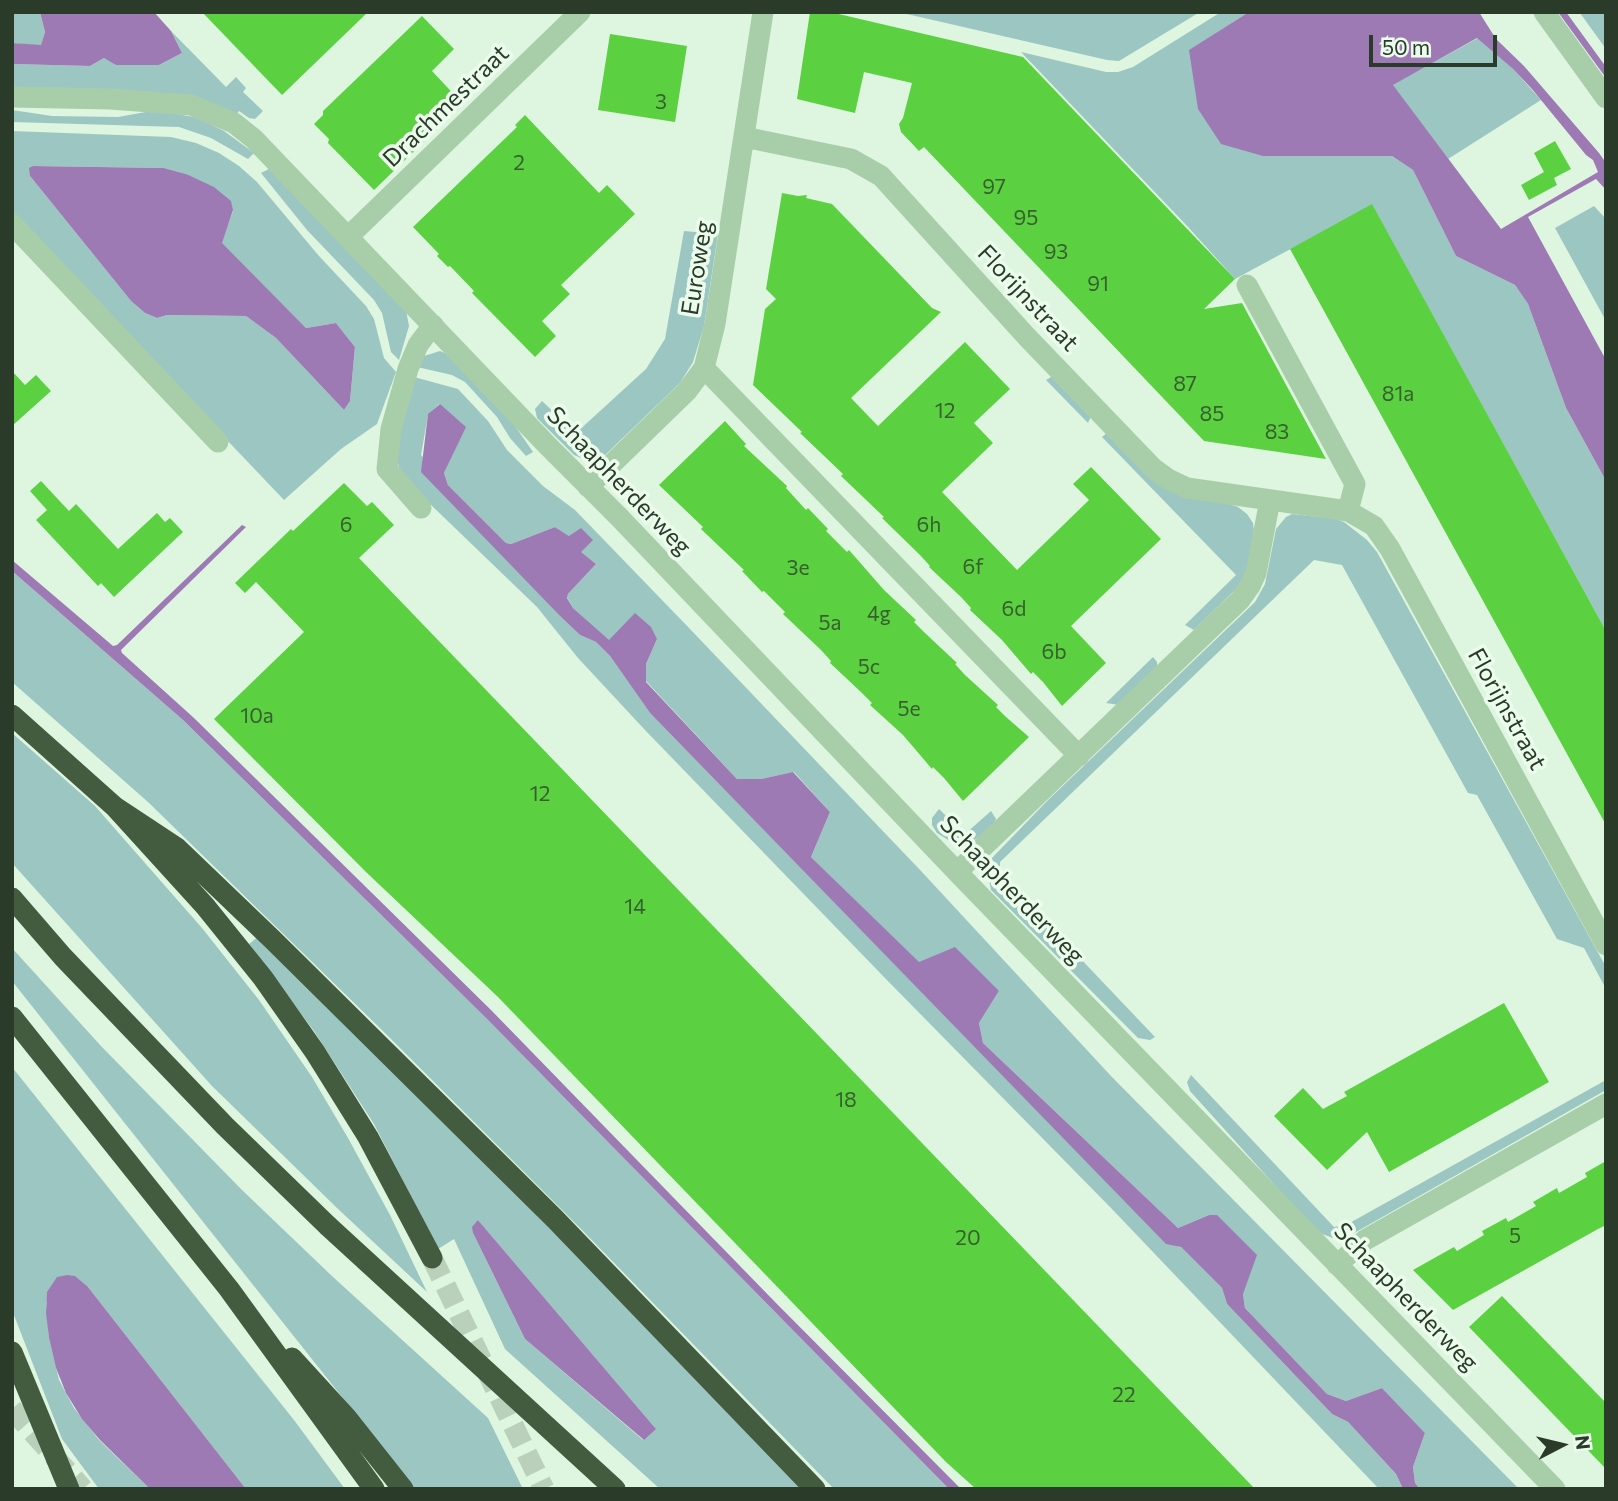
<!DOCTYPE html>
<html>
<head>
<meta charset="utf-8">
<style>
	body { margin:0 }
	#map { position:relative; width:1618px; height:1501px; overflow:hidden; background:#def5e0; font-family:Commissioner,sans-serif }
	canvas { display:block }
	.frame { position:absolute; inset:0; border:14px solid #2b3b29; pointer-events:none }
	.north { position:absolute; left:1527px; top:1410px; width:70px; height:70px; -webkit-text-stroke:5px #ebfced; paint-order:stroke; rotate:83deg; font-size:19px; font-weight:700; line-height:28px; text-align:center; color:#2b3b29 }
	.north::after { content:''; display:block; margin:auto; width:24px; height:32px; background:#2b3b29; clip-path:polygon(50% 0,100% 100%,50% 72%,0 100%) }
	.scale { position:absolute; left:1369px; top:35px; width:128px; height:32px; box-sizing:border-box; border:4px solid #2b3b29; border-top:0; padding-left:9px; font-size:21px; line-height:24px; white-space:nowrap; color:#2b3b29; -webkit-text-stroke:5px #ebfced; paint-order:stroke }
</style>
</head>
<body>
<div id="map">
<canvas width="1618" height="1501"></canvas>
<div class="frame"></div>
<div class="north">N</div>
<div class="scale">50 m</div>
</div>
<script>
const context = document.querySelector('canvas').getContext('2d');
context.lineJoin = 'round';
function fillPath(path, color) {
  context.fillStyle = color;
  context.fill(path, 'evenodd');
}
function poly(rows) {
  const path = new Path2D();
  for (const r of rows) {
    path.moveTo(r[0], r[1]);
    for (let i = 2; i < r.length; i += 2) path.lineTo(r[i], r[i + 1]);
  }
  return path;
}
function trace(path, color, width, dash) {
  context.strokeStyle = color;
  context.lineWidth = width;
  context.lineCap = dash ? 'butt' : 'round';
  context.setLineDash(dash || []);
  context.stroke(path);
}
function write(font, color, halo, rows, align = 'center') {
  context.font = font + ' Commissioner,sans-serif';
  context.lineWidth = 7;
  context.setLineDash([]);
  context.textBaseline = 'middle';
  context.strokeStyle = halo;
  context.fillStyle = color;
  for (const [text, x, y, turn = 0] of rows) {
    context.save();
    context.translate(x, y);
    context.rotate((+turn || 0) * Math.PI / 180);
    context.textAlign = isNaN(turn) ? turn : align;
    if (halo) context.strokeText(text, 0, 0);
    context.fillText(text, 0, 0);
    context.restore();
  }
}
fillPath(poly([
	[12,12,40,12,45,32,41,46,12,43],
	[898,12,1200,12,1119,61,1107,60],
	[1221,12,1249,12,1190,50,1263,156,1392,156,1413,170,1456,256,1515,285,1528,304,1566,408,1606,481,1606,631,1372,205,1235,279,1189,228,1021,52,1106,72,1118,72,1133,67],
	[1579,12,1606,12,1606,49,1580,13],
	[171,31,226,87,236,77,246,88,243,92,263,111,255,119,249,118,239,111,236,115,12,88,12,64,90,66,104,58,108,59,116,65,159,65,182,53],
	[1478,38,1513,69,1541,100,1448,159,1392,85],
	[12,110,52,116,118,117,157,110,198,118,224,131,254,153,248,159,211,138,179,127,12,122],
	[12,131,171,137,196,143,219,153,239,166,257,182,319,256,366,306,374,319,384,358,396,372,377,424,341,449,284,500,12,214],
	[33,166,164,168,186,174,233,211,221,243,306,328,336,323,355,347,350,401,344,410,276,338,246,316,167,315,157,318,145,313,131,301,30,176],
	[269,169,406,310,409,326,399,360,391,352,382,313,374,300,307,230,261,173],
	[1594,206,1606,219,1606,321,1555,228],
	[684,231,718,234,704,326,693,362,680,383,602,458,588,461,574,455,537,418,535,409,542,401,576,433,646,369,665,339],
	[440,351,449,355,513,423,533,452,526,456,510,438,497,417,465,382,452,375,417,367,421,357],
	[1053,376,1091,416,1088,423,1046,380],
	[414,377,458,389,488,421,507,450,543,486,575,510,690,629,921,871,1111,1076,1519,1489,1420,1489,1415,1483,1413,1467,1425,1433,1382,1388,1346,1401,1327,1394,1245,1308,1243,1294,1209,1215,1178,1228,983,1043,979,1023,999,991,919,963,811,857,830,812,794,772,761,779,738,780,646,681,646,664,657,639,609,641,573,608,567,597,568,594,596,564,580,552,592,539,569,536,555,527,511,544,506,543,448,485,444,473,465,427,439,404,428,415,421,455,563,619,580,635,596,642,610,656,650,713,1166,1243,1181,1247,1222,1288,1227,1304,1332,1414,1348,1422,1396,1474,1403,1489,1379,1489,1111,1208,883,976,645,730,578,658,537,607,402,477,393,447],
	[1108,432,1226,503,1238,507,1247,514,1253,523,1254,531,1249,567,1239,586,1194,630,1185,625,1236,575,1102,437],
	[1292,514,1336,519,1344,522,1367,540,1377,552,1606,967,1606,989,1584,948,1557,939,1477,795,1468,793,1342,565,1314,560,1000,862,1000,874,1155,1037,1150,1040,1138,1038,991,890,988,875,991,859,1047,801,1255,602,1265,584,1276,529,1286,517],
	[12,571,183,720,487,1019,949,1489,834,1489,583,1231,386,1034,148,802,12,682],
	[1153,657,1157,662,1157,668,1119,705,1106,703],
	[12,733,95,806,202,928,259,1000,312,1077,348,1138,390,1215,427,1292,337,1208,212,1086,12,863],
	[939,809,965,834,991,811,996,819,992,827,972,842,963,845,953,843,937,833,932,825,932,818],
	[260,935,492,1167,806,1489,660,1489,505,1349,454,1239,438,1249,374,1124,314,1031,249,944],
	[478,1220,655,1428,643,1440,525,1339,473,1233],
	[12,948,101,1046,242,1190,333,1277,488,1418,523,1489,415,1489,12,981],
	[12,1067,294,1420,345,1489,246,1489,88,1287,46,1302,49,1338,59,1380,74,1408,99,1440,150,1489,99,1489,62,1439,12,1310],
	[1191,1075,1334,1227,1346,1225,1606,1080,1606,1090,1349,1236,1333,1238,1317,1232,1190,1091,1187,1082]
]), '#9cc6c2');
fillPath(poly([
	[40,12,154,12,171,31,182,53,159,65,116,65,104,58,90,66,12,64,12,43,41,45,45,32],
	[1249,12,1479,12,1496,39,1524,66,1599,153,1606,163,1606,190,1596,179,1528,217,1606,360,1606,481,1566,408,1528,304,1515,285,1456,256,1413,170,1392,156,1263,156,1221,144,1198,109,1189,50],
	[1477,38,1513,69,1532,89,1586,155,1593,160,1598,172,1501,229,1393,85],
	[1558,12,1566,12,1606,67,1606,78],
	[33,166,164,168,186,174,214,187,231,201,233,210,222,243,306,328,336,323,355,347,350,401,344,410,276,338,246,316,167,315,157,318,145,313,131,301,30,176,29,168],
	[440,404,466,427,444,473,448,485,506,543,511,544,555,527,569,536,581,528,593,540,581,552,596,564,568,594,567,598,573,608,609,640,635,613,651,627,657,639,646,664,646,682,737,779,761,779,793,772,830,812,811,857,919,962,955,947,999,991,979,1023,983,1043,1178,1228,1209,1215,1217,1215,1257,1255,1243,1294,1245,1308,1327,1394,1346,1401,1382,1388,1425,1433,1413,1467,1415,1483,1420,1489,1403,1489,1396,1474,1348,1422,1332,1414,1227,1304,1222,1288,1181,1247,1166,1244,650,713,610,656,596,642,580,635,563,619,421,472,428,414],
	[242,525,246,527,121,650,122,653,194,718,492,1011,776,1303,961,1489,949,1489,487,1019,183,720,12,571,12,560,113,646,117,645],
	[478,1220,656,1429,644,1440,525,1339,473,1233,472,1227],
	[67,1275,75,1276,88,1287,246,1489,150,1489,100,1440,82,1419,66,1393,56,1368,49,1338,46,1313,47,1292,57,1277]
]), '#9e7ab5');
fillPath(poly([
	[202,12,368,12,282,95],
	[810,12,830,12,1023,57,1235,279,1204,309,1242,303,1326,459,1204,441,924,147,919,151,901,132,899,124,903,118,912,83,864,72,855,113,797,99],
	[422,16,454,49,432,71,463,104,374,190,328,143,329,139,314,124,323,115,323,111],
	[610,34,687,46,675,122,598,110],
	[525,115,599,193,607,185,635,214,561,285,570,294,542,321,556,336,535,357,472,293,474,291,450,266,448,267,437,256,439,254,413,227,517,127,515,125],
	[1555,141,1571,169,1554,178,1557,185,1529,200,1521,185,1544,172,1534,153],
	[782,193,798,196,807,195,806,198,832,204,932,308,941,312,851,398,878,426,965,342,1010,389,974,423,993,443,942,492,1017,570,1089,500,1073,484,1091,467,1161,539,1071,626,1106,663,1062,706,1043,682,1033,672,1031,674,1002,640,970,610,971,608,961,597,929,567,930,566,920,555,882,518,884,517,841,476,843,474,800,433,802,432,753,385,765,309,776,299,766,289],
	[1372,204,1606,631,1606,825,1290,249],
	[12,371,25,385,36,375,51,391,12,426],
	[725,421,746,444,744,446,787,486,786,488,806,510,808,508,828,529,826,531,847,552,849,550,884,590,916,620,914,622,925,633,957,663,955,664,965,675,998,705,996,707,1006,717,1029,737,963,801,944,778,933,767,932,769,903,735,870,705,872,703,862,693,830,663,831,661,821,650,783,614,785,612,764,591,762,592,742,571,744,570,701,529,703,527,659,485],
	[41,481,69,511,76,504,118,549,157,513,165,522,170,518,183,532,114,597,101,583,98,586,36,520,47,510,30,491],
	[344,483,367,506,372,502,394,525,359,558,1255,1489,976,1489,946,1462,498,997,366,872,214,719,304,632,256,582,245,593,235,583,291,529,293,531],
	[1504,1003,1549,1082,1389,1172,1367,1132,1327,1170,1274,1116,1303,1088,1323,1109,1347,1096,1344,1092],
	[1606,1161,1606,1225,1598,1229,1453,1310,1413,1270,1454,1247,1457,1251,1484,1235,1482,1231,1506,1218,1508,1222,1536,1206,1533,1202,1557,1188,1559,1193,1587,1177,1585,1173],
	[1502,1296,1606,1403,1606,1469,1469,1327]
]), '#5bd040');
trace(poly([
	[432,1258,544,1489],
	[12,1409,83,1489]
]), '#bad0bb', 21, [21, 10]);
trace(poly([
	[1544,12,1606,98],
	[12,97,110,99,191,105,234,123,254,139,547,445,619,517,957,872,1555,1489],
	[744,137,851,159,881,176,1027,337,1153,468,1168,479,1187,488,1348,511,1374,526,1390,549,1606,945],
	[12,224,218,442],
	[348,237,580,12],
	[1247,285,1355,484,1348,511],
	[704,368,1079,756],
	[588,487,687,391,704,368,715,324,763,12],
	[421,508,387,469,391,429,408,369,418,345,433,325],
	[957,872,1240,600,1250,586,1256,573,1270,500],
	[1337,1265,1365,1240,1606,1104]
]), '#a8cea9', 21);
trace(poly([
	[12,715,115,807,205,906,263,978,315,1052,368,1137,432,1258],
	[115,807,177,848,273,940,555,1219,815,1489],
	[12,898,63,957,225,1126,328,1226],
	[12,1017,229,1289,374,1489],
	[292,1358,346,1417,403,1489]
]), '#435c3f', 21);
trace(poly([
	[328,1226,615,1489],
	[12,1352,69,1489]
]), '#435c3f', 21);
write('21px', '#37602f', null, [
	["3",661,102],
	["2",519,163],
	["97",994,187],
	["95",1026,218],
	["93",1056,252],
	["91",1098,284],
	["87",1185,384],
	["81a",1398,394],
	["12",945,411],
	["85",1212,414],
	["83",1277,432],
	["6",346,525],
	["6h",929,525],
	["6f",973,567],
	["3e",798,568],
	["6d",1014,609],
	["4g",879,614],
	["5a",830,623],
	["6b",1054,652],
	["5c",869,667],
	["5e",909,709],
	["10a",257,716],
	["12",540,794],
	["14",635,907],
	["18",846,1100],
	["5",1515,1236],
	["20",968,1238],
	["22",1124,1395]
]);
write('24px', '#2b3b29', '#ebfced', [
	["Drachmestraat",446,106,-44],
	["Euroweg",697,268,-81],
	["Florijnstraat",1028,298,47],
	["Schaapherderweg",619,481,46],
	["Florijnstraat",1507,709,61],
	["Schaapherderweg",1012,890,46],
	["Schaapherderweg",1406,1297,46]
]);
</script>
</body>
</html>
